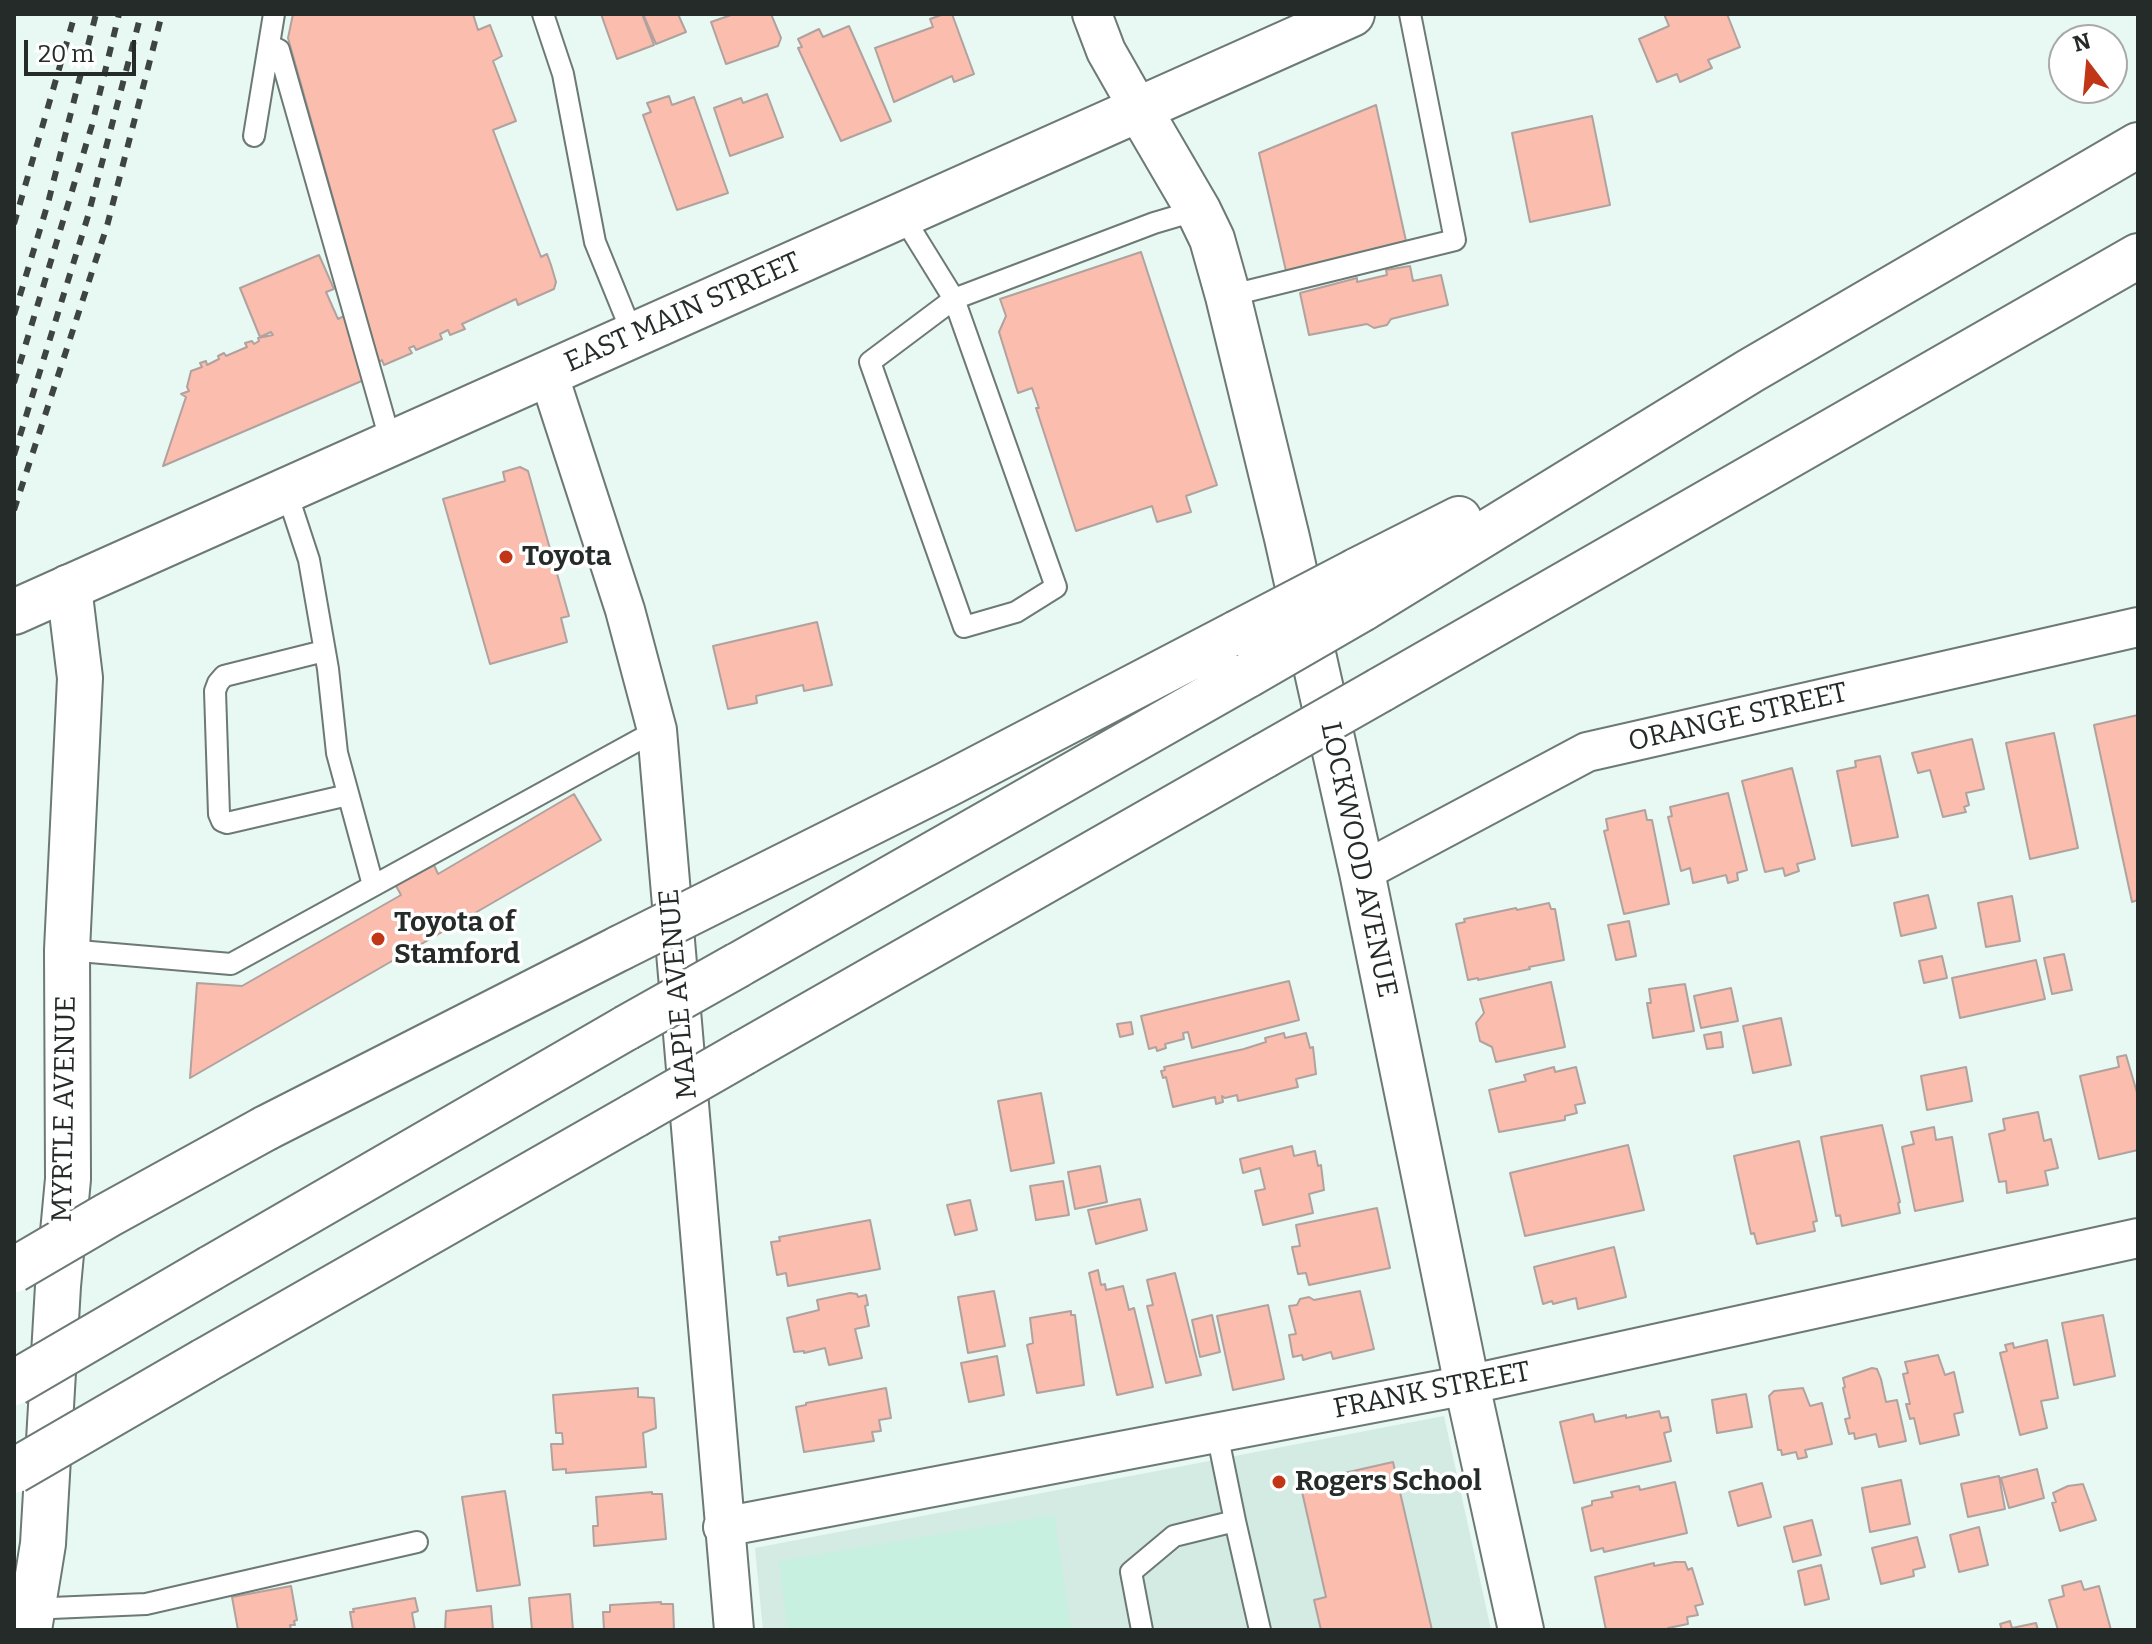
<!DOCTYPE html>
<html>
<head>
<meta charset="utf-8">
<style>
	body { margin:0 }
	#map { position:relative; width:2152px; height:1644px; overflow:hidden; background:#e8f8f2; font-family:Bitter,serif }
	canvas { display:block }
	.frame { position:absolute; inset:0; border:16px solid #252b29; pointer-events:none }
	.north { position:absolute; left:2048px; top:24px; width:80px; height:80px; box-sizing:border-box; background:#fff; border:2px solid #a8aaa9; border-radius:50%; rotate:344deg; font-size:22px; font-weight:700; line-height:32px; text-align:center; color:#252b29 }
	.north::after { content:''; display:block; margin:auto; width:28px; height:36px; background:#c03616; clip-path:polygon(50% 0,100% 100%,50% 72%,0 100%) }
	.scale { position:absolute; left:24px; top:40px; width:112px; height:36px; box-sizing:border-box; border:4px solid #252b29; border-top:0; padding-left:10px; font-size:24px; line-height:28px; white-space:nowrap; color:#252b29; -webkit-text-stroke:6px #fff; paint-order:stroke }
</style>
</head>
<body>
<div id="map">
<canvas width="2152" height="1644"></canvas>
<div class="frame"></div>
<div class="north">N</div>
<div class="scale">20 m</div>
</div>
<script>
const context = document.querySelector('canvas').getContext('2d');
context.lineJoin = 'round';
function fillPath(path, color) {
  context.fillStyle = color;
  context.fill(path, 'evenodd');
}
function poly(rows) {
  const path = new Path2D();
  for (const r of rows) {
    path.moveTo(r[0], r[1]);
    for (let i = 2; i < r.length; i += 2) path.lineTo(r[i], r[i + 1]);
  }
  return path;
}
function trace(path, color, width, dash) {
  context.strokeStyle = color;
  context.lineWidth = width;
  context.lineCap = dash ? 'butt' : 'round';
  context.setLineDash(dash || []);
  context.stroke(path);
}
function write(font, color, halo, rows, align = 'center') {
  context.font = font + ' Bitter,serif';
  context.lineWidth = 7;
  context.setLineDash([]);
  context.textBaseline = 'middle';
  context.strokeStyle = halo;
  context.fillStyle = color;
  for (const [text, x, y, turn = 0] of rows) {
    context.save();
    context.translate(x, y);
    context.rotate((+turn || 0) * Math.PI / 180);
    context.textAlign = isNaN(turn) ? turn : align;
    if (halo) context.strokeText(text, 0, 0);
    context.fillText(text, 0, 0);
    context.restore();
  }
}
fillPath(poly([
	[1444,1416,1491,1630,763,1630,755,1548]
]), '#d3ebe2');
fillPath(poly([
	[1054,1515,1071,1630,788,1630,779,1561]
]), '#c7f0e1');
const building = poly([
	[293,14,473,14,478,30,490,25,502,56,493,61,516,121,493,130,541,257,547,254,551,265,556,282,554,289,518,305,516,299,462,324,465,329,450,335,448,330,440,334,442,339,416,350,414,346,409,348,412,353,384,365,382,360,379,362,288,38,293,14],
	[601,14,642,14,654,45,617,59,601,14],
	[643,14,678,14,686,32,656,44,643,14],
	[734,14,771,14,781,38,778,46,726,64,711,22,734,14],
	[944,14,952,14,974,74,954,82,952,76,894,102,875,48,933,27,930,19,944,14],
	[1664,14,1727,14,1740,47,1708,60,1712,68,1680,82,1677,74,1657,82,1639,39,1669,26,1664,14],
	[849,26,891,121,841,141,798,48,802,47,798,39,819,29,823,37,849,26],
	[767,94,783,137,730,156,714,108,741,98,743,103,767,94],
	[669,96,672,105,694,97,728,193,677,210,643,115,651,112,647,103,669,96],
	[1376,105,1406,241,1286,271,1259,153,1376,105],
	[1592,116,1610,205,1530,222,1512,133,1592,116],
	[1141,252,1217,485,1186,496,1191,512,1157,522,1152,506,1076,531,1036,408,1039,408,1032,388,1018,393,999,332,1006,316,1000,299,1141,252],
	[319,255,334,289,326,292,338,319,344,316,364,380,163,466,186,397,181,394,189,391,187,387,191,371,202,367,200,363,206,361,207,365,219,359,218,356,224,353,226,356,247,347,245,343,252,341,254,344,259,341,258,338,273,335,271,332,260,337,240,288,319,255],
	[1410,266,1413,281,1441,275,1448,305,1391,319,1387,325,1374,328,1367,324,1309,335,1300,293,1357,278,1357,282,1387,275,1386,270,1410,266],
	[520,467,528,471,569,616,561,618,567,642,490,664,443,499,505,481,503,472,520,467],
	[817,622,832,685,804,691,803,685,756,696,757,703,728,709,713,646,817,622],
	[2138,715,2138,900,2132,902,2094,725,2138,715],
	[2054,733,2078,848,2030,859,2006,743,2054,733],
	[1972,739,1984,789,1966,793,1969,805,1964,807,1966,812,1943,817,1930,770,1918,773,1912,753,1972,739],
	[1880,756,1898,837,1852,846,1837,771,1856,767,1855,761,1880,756],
	[1792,768,1815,859,1797,864,1799,871,1785,876,1783,868,1765,872,1742,781,1792,768],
	[1728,793,1747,870,1737,873,1738,880,1728,883,1726,875,1693,883,1690,868,1681,871,1668,817,1672,816,1670,807,1728,793],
	[574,794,601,840,190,1078,197,983,242,986,401,895,395,884,434,865,438,874,574,794],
	[1645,810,1647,820,1652,820,1669,904,1624,914,1604,831,1608,830,1606,819,1645,810],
	[1928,895,1936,928,1901,936,1894,903,1928,895],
	[2012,896,2020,941,1986,947,1978,903,2012,896],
	[1549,903,1551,909,1555,909,1564,960,1529,967,1530,969,1478,980,1478,978,1468,980,1456,924,1465,922,1464,919,1516,908,1517,910,1549,903],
	[1629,921,1636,956,1616,960,1608,925,1629,921],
	[2064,954,2072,990,2052,994,2044,958,2064,954],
	[1942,956,1947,978,1924,983,1919,961,1942,956],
	[2036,960,2045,999,1960,1018,1952,978,2036,960],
	[1289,981,1299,1020,1192,1048,1188,1032,1183,1033,1184,1039,1165,1044,1166,1048,1157,1051,1156,1047,1149,1049,1141,1016,1289,981],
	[1551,982,1565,1047,1496,1062,1492,1047,1480,1041,1476,1023,1484,1013,1480,999,1551,982],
	[1685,984,1694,1031,1653,1038,1647,1003,1651,1003,1649,989,1685,984],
	[1731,988,1738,1021,1701,1028,1694,996,1731,988],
	[1781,1018,1791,1065,1753,1073,1743,1026,1781,1018],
	[1131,1022,1133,1034,1120,1037,1117,1024,1131,1022],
	[1721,1032,1723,1047,1707,1049,1704,1035,1721,1032],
	[1284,1033,1285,1038,1306,1033,1310,1048,1313,1047,1316,1074,1296,1079,1298,1087,1238,1101,1237,1095,1225,1098,1222,1096,1223,1102,1216,1104,1215,1097,1173,1107,1166,1077,1163,1078,1161,1071,1165,1070,1164,1067,1244,1049,1266,1042,1265,1038,1284,1033],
	[2126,1055,2138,1096,2138,1150,2099,1159,2080,1076,2119,1067,2117,1057,2126,1055],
	[1554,1067,1555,1072,1576,1067,1585,1103,1575,1105,1577,1113,1565,1116,1565,1120,1499,1132,1489,1090,1526,1081,1524,1075,1554,1067],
	[1966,1067,1972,1101,1927,1110,1921,1076,1966,1067],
	[1041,1093,1054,1163,1011,1171,998,1101,1041,1093],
	[2038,1112,2044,1141,2051,1139,2058,1168,2045,1171,2048,1185,2007,1193,2006,1181,1999,1182,1989,1134,2005,1130,2003,1119,2038,1112],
	[1882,1125,1900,1202,1898,1203,1900,1213,1842,1226,1840,1215,1836,1216,1821,1137,1882,1125],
	[1934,1127,1936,1140,1952,1137,1963,1201,1915,1211,1902,1147,1914,1144,1911,1132,1934,1127],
	[1799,1141,1817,1221,1813,1222,1815,1231,1757,1244,1754,1233,1751,1234,1734,1156,1799,1141],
	[1628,1145,1644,1210,1525,1236,1510,1173,1628,1145],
	[1292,1146,1294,1156,1315,1151,1318,1166,1321,1165,1324,1190,1309,1194,1313,1213,1263,1225,1255,1191,1265,1189,1260,1168,1243,1173,1240,1159,1292,1146],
	[1100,1166,1107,1202,1075,1209,1068,1172,1100,1166],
	[1063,1181,1069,1215,1036,1220,1030,1186,1063,1181],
	[1140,1199,1147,1230,1096,1244,1088,1210,1140,1199],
	[970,1200,977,1230,955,1235,947,1205,970,1200],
	[1377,1208,1390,1268,1309,1285,1306,1273,1298,1274,1292,1247,1300,1246,1296,1225,1377,1208],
	[870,1220,880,1269,788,1286,786,1273,777,1275,771,1242,780,1241,779,1237,870,1220],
	[1614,1247,1626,1297,1578,1309,1576,1298,1553,1304,1552,1301,1543,1304,1534,1267,1614,1247],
	[1098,1270,1101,1285,1105,1284,1106,1290,1123,1286,1129,1310,1134,1308,1153,1387,1117,1395,1089,1273,1098,1270],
	[1175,1273,1201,1375,1166,1383,1147,1306,1153,1305,1147,1280,1175,1273],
	[994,1291,1005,1346,968,1353,958,1297,994,1291],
	[1360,1291,1374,1349,1333,1359,1331,1352,1303,1360,1302,1355,1293,1357,1289,1335,1296,1334,1289,1306,1297,1305,1300,1299,1309,1297,1314,1300,1360,1291],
	[850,1293,857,1294,858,1297,866,1295,868,1305,865,1306,869,1326,855,1329,862,1358,829,1365,825,1348,804,1353,804,1351,794,1352,787,1318,819,1310,817,1300,850,1293],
	[1268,1305,1284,1379,1233,1390,1217,1316,1268,1305],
	[1071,1311,1071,1315,1075,1315,1084,1385,1037,1393,1027,1345,1033,1343,1030,1318,1071,1311],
	[1212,1315,1220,1352,1200,1357,1192,1320,1212,1315],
	[2103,1315,2115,1376,2074,1385,2062,1323,2103,1315],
	[2047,1340,2058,1398,2041,1401,2047,1428,2020,1435,2000,1353,2007,1351,2005,1345,2013,1343,2014,1348,2047,1340],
	[1938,1355,1945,1375,1954,1372,1963,1412,1954,1414,1959,1435,1920,1444,1914,1418,1910,1419,1906,1404,1910,1404,1903,1374,1908,1373,1905,1362,1938,1355],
	[997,1356,1004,1395,969,1402,961,1363,997,1356],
	[1872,1368,1877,1369,1881,1379,1886,1402,1897,1400,1906,1441,1879,1447,1876,1434,1855,1439,1854,1433,1849,1434,1845,1419,1850,1418,1843,1388,1845,1387,1843,1378,1872,1368],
	[638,1388,638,1397,654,1398,656,1428,643,1433,646,1467,566,1473,566,1469,553,1470,551,1444,563,1444,562,1433,556,1433,553,1395,638,1388],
	[886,1388,891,1418,879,1420,881,1431,872,1432,874,1441,804,1452,796,1407,806,1405,806,1403,886,1388],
	[1803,1388,1810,1406,1822,1403,1832,1444,1805,1450,1807,1457,1798,1459,1796,1452,1782,1455,1781,1450,1778,1450,1769,1396,1774,1391,1803,1388],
	[1746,1394,1752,1427,1717,1433,1712,1400,1746,1394],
	[1659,1411,1661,1418,1668,1417,1671,1431,1664,1433,1671,1461,1574,1483,1560,1422,1593,1414,1595,1422,1626,1415,1626,1418,1659,1411],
	[1393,1462,1432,1630,1321,1630,1314,1600,1326,1597,1300,1483,1393,1462],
	[2037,1469,2044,1498,2009,1508,2001,1478,2037,1469],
	[1999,1476,2005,1509,1968,1517,1961,1484,1999,1476],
	[1901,1480,1910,1524,1870,1532,1862,1488,1901,1480],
	[1675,1482,1687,1533,1604,1552,1603,1548,1591,1551,1582,1508,1592,1505,1592,1501,1613,1497,1611,1492,1639,1486,1640,1490,1675,1482],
	[1762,1483,1771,1517,1738,1526,1729,1492,1762,1483],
	[2083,1484,2096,1520,2060,1531,2052,1503,2056,1502,2053,1493,2068,1486,2083,1484],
	[505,1491,520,1585,477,1591,462,1497,505,1491],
	[652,1492,652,1494,662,1494,666,1539,594,1546,593,1526,598,1526,596,1497,652,1492],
	[1812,1520,1821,1555,1793,1562,1784,1527,1812,1520],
	[1979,1527,1988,1565,1959,1572,1950,1535,1979,1527],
	[1917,1537,1925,1567,1913,1570,1914,1576,1881,1584,1872,1548,1917,1537],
	[1675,1562,1685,1562,1688,1570,1692,1568,1703,1604,1695,1606,1698,1615,1687,1617,1688,1624,1668,1628,1669,1630,1606,1630,1595,1577,1654,1563,1654,1566,1675,1562],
	[1821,1565,1829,1599,1805,1605,1798,1571,1821,1565],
	[2081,1581,2084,1590,2099,1586,2111,1630,2058,1630,2049,1600,2064,1596,2062,1586,2081,1581],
	[291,1586,297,1620,294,1621,295,1625,290,1625,291,1630,238,1630,232,1597,291,1586],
	[570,1594,573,1630,532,1630,529,1598,570,1594],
	[415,1598,418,1611,412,1613,415,1630,353,1630,350,1612,354,1612,353,1609,415,1598],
	[661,1602,661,1604,673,1604,674,1630,604,1630,603,1612,610,1612,610,1605,661,1602],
	[491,1606,493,1630,445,1630,446,1611,491,1606],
	[2010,1621,2012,1628,2036,1623,2038,1630,2002,1630,2000,1624,2010,1621]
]);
fillPath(building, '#fabdae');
trace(building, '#b0a29e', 2);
const lane = poly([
	[543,14,563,74,595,242,633,335],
	[269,45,279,50,391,443],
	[254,136,274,14],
	[902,215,954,299,1056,587,1016,612,964,627,870,362,954,299,1154,223,1198,210],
	[1228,296,1455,240,1410,14],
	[286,490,309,560,328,669,337,753,373,885],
	[324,651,224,676,218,683,215,691,219,814,222,821,227,823,348,795],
	[67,950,231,964,657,730],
	[1235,1521,1260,1630],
	[28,1609,146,1604,417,1542],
	[1142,1630,1131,1572,1174,1536,1235,1521,1217,1433]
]);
const street = poly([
	[1092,14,1106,51,1139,109],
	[548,373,625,610,657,730,734,1630],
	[1362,872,1587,752,2138,627],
	[723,1527,1467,1385,2138,1238]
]);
const secondary = poly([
	[1139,109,1198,210,1212,239,1228,296,1287,538,1362,872,1467,1385,1521,1630],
	[29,1630,43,1544,58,1286,68,1179,67,950,80,678,69,587]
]);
const primary = poly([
	[14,612,1352,14]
]);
const highway = poly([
	[1356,571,1459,519],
	[1362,609,1750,371,2138,145],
	[1380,690,2138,256],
	[730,893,946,785,1237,633],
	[738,965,1248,675],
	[743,1053,1264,756],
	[266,1128,620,948],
	[211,1268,626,1028],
	[204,1361,635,1115]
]);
trace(lane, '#6c7974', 24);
trace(street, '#6c7974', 42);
trace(secondary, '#6c7974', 48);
trace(primary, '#6c7974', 48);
trace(highway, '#6c7974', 48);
trace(lane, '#fff', 20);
trace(street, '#fff', 38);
trace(secondary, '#fff', 44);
trace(primary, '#fff', 44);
trace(highway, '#fff', 44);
trace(poly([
	[14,224,75,14],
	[14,315,48,203,96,14],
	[14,383,92,125,119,14],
	[14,455,88,216,141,14],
	[14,510,107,226,162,14]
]), '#3d4442', 6, [10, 10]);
const highwayBridge = poly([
	[1237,633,1356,571],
	[1248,675,1362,609],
	[1264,756,1380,690],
	[620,948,730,893],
	[626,1028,738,965],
	[635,1115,743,1053],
	[14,1270,108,1215,266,1128],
	[14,1383,211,1268],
	[14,1471,204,1361]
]);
trace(highwayBridge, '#6c7974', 48, []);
trace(highwayBridge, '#fff', 44);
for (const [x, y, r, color] of [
	[506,557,8,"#c03616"],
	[378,939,8,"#c03616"],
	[1279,1482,8,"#c03616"]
]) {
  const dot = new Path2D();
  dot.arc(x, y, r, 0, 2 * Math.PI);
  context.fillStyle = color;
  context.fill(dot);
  trace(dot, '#fff', 3);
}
write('28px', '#252b29', '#fff', [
	["EAST MAIN STREET",683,313,-24],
	["ORANGE STREET",1738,718,-13],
	["LOCKWOOD AVENUE",1358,860,78],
	["MAPLE AVENUE",679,994,-95],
	["MYRTLE AVENUE",65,1109,-89],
	["FRANK STREET",1432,1391,-11]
]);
write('bold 28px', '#252b29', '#fff', [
	["Toyota",522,557],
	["Toyota of",394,923],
	["Stamford",394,955],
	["Rogers School",1295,1482]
], 'left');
</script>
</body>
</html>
